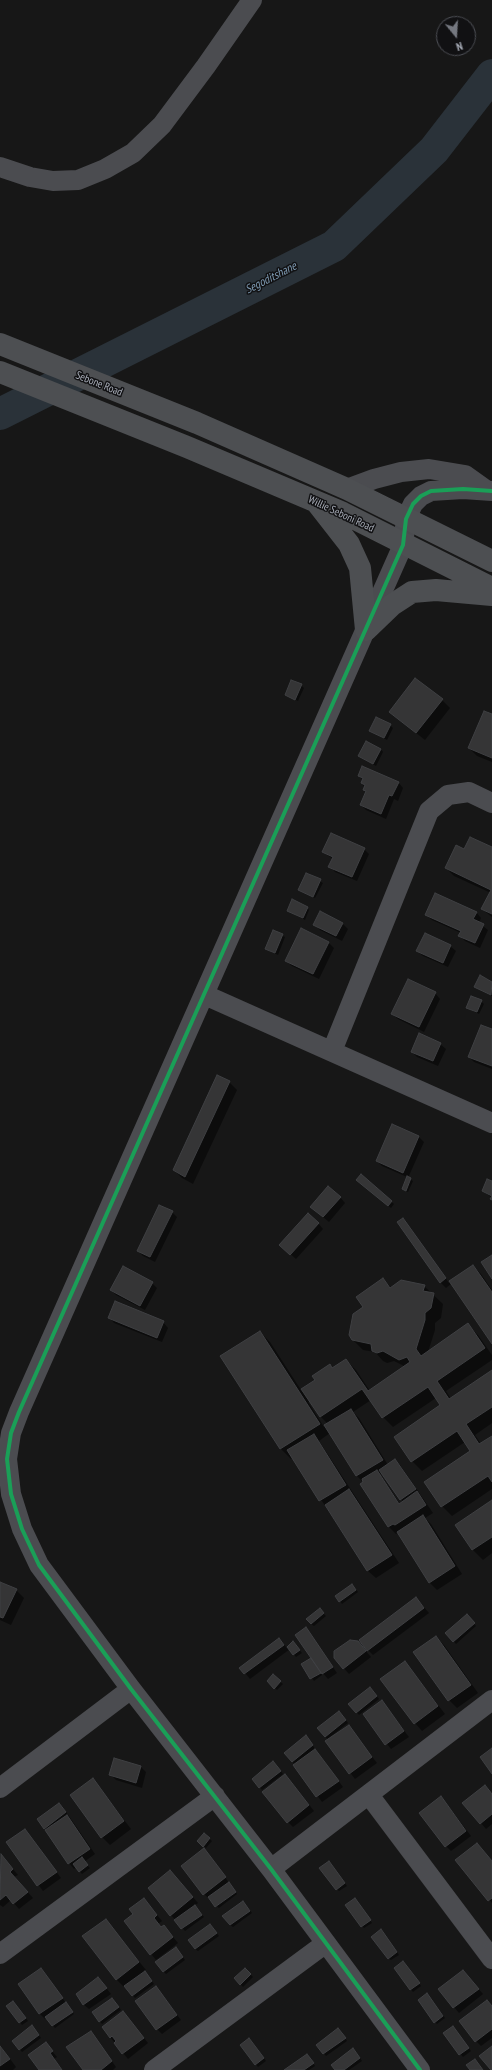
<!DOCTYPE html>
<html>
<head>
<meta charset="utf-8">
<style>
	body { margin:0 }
	#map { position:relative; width:492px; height:2070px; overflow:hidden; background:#171717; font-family:"PT Sans Narrow",sans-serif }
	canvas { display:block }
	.north { position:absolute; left:436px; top:16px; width:40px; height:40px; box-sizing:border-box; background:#111113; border:1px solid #4d4f55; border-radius:50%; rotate:162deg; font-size:11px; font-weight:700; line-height:16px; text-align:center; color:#a8adb8 }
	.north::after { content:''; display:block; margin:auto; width:14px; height:18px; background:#757880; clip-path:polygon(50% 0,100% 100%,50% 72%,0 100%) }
</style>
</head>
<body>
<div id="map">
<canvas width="492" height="2070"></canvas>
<div class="north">N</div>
</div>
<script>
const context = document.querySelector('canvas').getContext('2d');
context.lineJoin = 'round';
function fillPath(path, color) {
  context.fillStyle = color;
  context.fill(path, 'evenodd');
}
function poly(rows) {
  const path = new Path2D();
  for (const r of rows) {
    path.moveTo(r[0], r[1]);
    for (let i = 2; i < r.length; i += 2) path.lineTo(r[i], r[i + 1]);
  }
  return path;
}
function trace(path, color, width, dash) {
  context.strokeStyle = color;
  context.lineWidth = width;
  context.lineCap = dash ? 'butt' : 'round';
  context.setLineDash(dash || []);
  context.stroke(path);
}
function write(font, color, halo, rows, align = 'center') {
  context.font = font + ' "PT Sans Narrow",sans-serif';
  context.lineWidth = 3;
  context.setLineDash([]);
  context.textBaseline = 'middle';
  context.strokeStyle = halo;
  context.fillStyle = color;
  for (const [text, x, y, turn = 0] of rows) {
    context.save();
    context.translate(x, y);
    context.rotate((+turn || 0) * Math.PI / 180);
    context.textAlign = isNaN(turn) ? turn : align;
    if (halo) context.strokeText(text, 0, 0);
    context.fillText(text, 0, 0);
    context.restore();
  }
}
fillPath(poly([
	[301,685,304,688,298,701,286,695],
	[442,700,450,708,425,740,390,712],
	[492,715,492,762,477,756,469,748],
	[390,725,393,728,387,740,371,731],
	[381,749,383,752,376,766,359,756],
	[359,776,398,782,403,788,398,801,394,799,386,819,366,810,361,805,367,792,362,783,363,780],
	[492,848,492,917,482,909,491,893,454,876,446,868,464,851],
	[364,849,369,854,357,881,335,872,330,866,333,859,323,852],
	[307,874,323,883,315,898,299,889],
	[307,908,309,910,305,920,288,910],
	[476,912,481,918,479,923,488,930,480,948,465,941,460,936,461,933,432,920,426,915],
	[342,923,348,929,342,941,320,930,315,924],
	[273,931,285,937,278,955,266,949],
	[328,942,334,948,319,979,292,966,286,961],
	[450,946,456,951,448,967,423,956,417,951],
	[481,977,492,983,492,996,478,989],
	[435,993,440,999,424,1032,398,1019,392,1014],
	[481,1001,484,1004,479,1014,467,1008],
	[492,1031,492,1069,474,1062,469,1057],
	[440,1044,446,1049,438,1066,417,1057,412,1052],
	[229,1082,237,1090,193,1184,182,1178,174,1170],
	[392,1125,419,1137,424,1142,408,1178,413,1181,408,1192,403,1189,407,1177,382,1166,377,1161],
	[361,1176,394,1204,391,1208,360,1182],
	[492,1182,492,1198,483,1191],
	[340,1197,345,1203,329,1222,317,1212],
	[172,1212,177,1217,155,1262,143,1256,138,1251],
	[403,1219,449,1283,473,1266,481,1274,492,1290,492,1343,452,1283,446,1288,440,1282],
	[318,1223,323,1229,296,1259,286,1250],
	[383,1280,392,1288,424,1286,443,1304,441,1318,435,1323,435,1330,428,1352,468,1325,478,1335,492,1355,492,1360,446,1391,451,1399,492,1371,492,1423,475,1435,481,1444,492,1437,492,1489,452,1516,442,1506,472,1451,465,1442,422,1471,412,1461,442,1406,436,1398,393,1427,383,1417,371,1400,353,1412,359,1418,388,1465,395,1460,400,1465,433,1513,425,1518,431,1524,462,1574,437,1590,429,1582,398,1533,396,1534,389,1527,364,1483,357,1476,330,1433,319,1441,399,1563,376,1578,368,1571,293,1457,291,1459,281,1449,222,1357,260,1332,270,1342,301,1390,346,1360,356,1370,370,1391,406,1367,394,1361,387,1363,383,1361,375,1352,363,1350,353,1340,365,1307],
	[310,1401,321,1417,328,1424,324,1427,308,1402],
	[382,1472,401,1499,404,1502,400,1504,380,1474],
	[152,1283,157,1288,145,1310,116,1295,111,1290],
	[109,1317,163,1322,168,1328,162,1342,114,1323],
	[492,1502,492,1553,483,1560,473,1550,457,1526],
	[0,1583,16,1590,24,1598,11,1625,0,1620],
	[352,1585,358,1592,342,1604,340,1601],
	[416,1598,429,1613,373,1655,367,1649],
	[319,1609,326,1616,314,1626,311,1624],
	[467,1616,476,1626,456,1644,447,1633],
	[306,1629,337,1673,328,1679,321,1671,322,1675,314,1681,303,1665,313,1658],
	[436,1637,444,1645,478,1693,457,1708,449,1700],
	[279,1639,287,1648,293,1643,302,1653,296,1657,290,1649,250,1679,241,1668],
	[358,1642,371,1657,349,1674,335,1658],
	[405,1662,445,1714,422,1731,415,1723],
	[273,1676,283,1684,277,1690,268,1681],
	[372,1691,379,1699,359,1715,350,1705],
	[382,1702,409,1737,391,1749,364,1715],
	[341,1714,348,1723,330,1737,331,1738,348,1726,377,1763,355,1779,327,1742,329,1740,325,1737],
	[308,1739,343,1787,322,1802,286,1753],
	[115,1760,141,1767,146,1772,142,1788,116,1780,111,1775],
	[276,1765,283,1774,262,1790,253,1779],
	[93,1779,131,1829,110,1845,102,1837],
	[290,1780,314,1811,293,1827,288,1822],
	[492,1794,492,1824,486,1829,464,1803],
	[446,1803,471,1836,451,1851,446,1846],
	[62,1806,95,1854,84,1862,90,1868,82,1874,76,1867,74,1869,69,1863,45,1828],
	[25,1830,61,1878,43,1891,7,1843],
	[204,1834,212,1841,206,1848,201,1844],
	[477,1844,492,1861,492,1903,456,1860],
	[1,1855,18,1875,14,1877,33,1898,19,1909,11,1900,3,1907,0,1905],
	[209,1855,237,1894,219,1908,204,1894],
	[329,1862,347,1886,339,1891,337,1889],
	[175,1876,198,1903,194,1906,204,1917,185,1931,171,1915],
	[144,1899,162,1921,158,1924,162,1928,164,1926,178,1943,156,1960,125,1921,134,1914],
	[357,1901,372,1923,364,1928,362,1926],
	[245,1904,252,1913,233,1927,230,1925],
	[105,1920,146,1970,144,1972,154,1984,135,1998,125,1986,124,1987,116,1979],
	[210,1925,219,1936,198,1951,195,1949],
	[383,1933,399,1955,391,1960,388,1958],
	[178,1951,185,1960,166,1974,163,1971],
	[406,1965,421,1986,413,1992,395,1968],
	[41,1969,74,2014,55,2028,47,2018,45,2019,40,2014,19,1984],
	[245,1969,253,1977,243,1987,235,1978],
	[463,1971,483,1994,459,2013,439,1989],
	[103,1984,111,1994,89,2009,83,2004],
	[156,1987,181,2020,162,2034,157,2029],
	[429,1997,445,2018,437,2024,435,2022],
	[114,2001,121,2010,102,2024,93,2013],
	[15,2005,28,2021,22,2025,8,2007],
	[492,2006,492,2038,481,2046,476,2041],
	[123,2012,148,2043,128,2059,110,2037],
	[34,2029,41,2038,22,2052,13,2041],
	[455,2030,471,2051,463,2057,444,2033],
	[91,2032,116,2067,113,2070,85,2070],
	[341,2032,347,2041,326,2056,317,2045],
	[252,2042,266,2061,258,2067,242,2045],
	[46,2044,57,2057,54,2059,62,2070,40,2070],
	[0,2045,16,2067,13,2070,0,2070],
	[356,2052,362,2061,349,2070,336,2070],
	[309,2057,315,2066,309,2070,286,2070]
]), '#0007');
trace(poly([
	[0,414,334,246,434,150,492,75]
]), '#2a3239', 32);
const building = poly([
	[415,678,443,699,416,733,389,712,415,678],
	[291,680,302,684,295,700,285,695,291,680],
	[484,711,492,714,492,758,468,748,484,711],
	[376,717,391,724,384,738,369,731,376,717],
	[366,741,381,749,373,764,358,756,366,741],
	[362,766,399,782,392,796,389,795,381,814,360,805,366,791,363,790,365,785,361,783,363,778,358,776,362,766],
	[331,833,365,848,352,877,328,867,333,857,322,852,331,833],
	[470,837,492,847,492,914,481,909,491,890,445,868,456,845,464,849,470,837],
	[306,873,321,879,313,897,298,890,306,873],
	[435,893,477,912,473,919,484,924,475,943,458,936,461,931,425,915,435,893],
	[292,899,308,907,303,918,287,911,292,899],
	[320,911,343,923,336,936,313,925,320,911],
	[301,928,329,942,313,974,285,961,301,928],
	[273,930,283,934,275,953,265,949,273,930],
	[425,933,451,945,443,963,416,951,425,933],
	[480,975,492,982,491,995,474,987,480,975],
	[408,979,436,992,419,1027,391,1014,408,979],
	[471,996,482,1000,477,1012,466,1008,471,996],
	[481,1025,492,1029,492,1066,468,1057,481,1025],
	[419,1033,441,1043,433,1061,411,1052,419,1033],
	[217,1075,230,1081,185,1177,173,1170,217,1075],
	[392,1124,419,1136,403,1173,376,1161,392,1124],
	[361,1174,392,1201,388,1206,356,1180,361,1174],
	[407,1176,411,1178,406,1191,402,1189,407,1176],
	[487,1179,492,1181,492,1200,490,1199,492,1196,482,1191,487,1179],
	[328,1186,341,1197,323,1217,310,1207,328,1186],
	[159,1205,173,1211,150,1257,137,1251,159,1205],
	[308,1213,319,1223,290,1255,279,1245,308,1213],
	[403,1218,446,1278,440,1283,397,1222,403,1218],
	[492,1255,492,1279,481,1262,492,1255],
	[473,1265,492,1292,492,1344,449,1281,473,1265],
	[123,1266,153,1282,140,1306,110,1290,123,1266],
	[383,1278,390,1288,401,1280,425,1285,423,1291,434,1293,431,1308,425,1313,425,1320,416,1349,421,1356,468,1323,485,1348,437,1381,449,1399,492,1370,492,1407,466,1424,479,1444,492,1436,492,1482,488,1476,441,1507,424,1482,470,1451,457,1431,411,1462,394,1437,440,1405,428,1387,382,1418,362,1389,320,1417,301,1389,315,1380,312,1376,330,1364,332,1368,346,1359,368,1391,410,1362,407,1357,399,1360,383,1351,377,1353,372,1351,371,1344,352,1340,349,1335,353,1314,363,1307,356,1297,383,1278],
	[115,1301,164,1321,157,1338,108,1318,115,1301],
	[260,1331,320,1424,280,1449,220,1356,260,1331],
	[351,1409,383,1460,356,1476,324,1425,351,1409],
	[314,1434,346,1485,319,1501,287,1450,314,1434],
	[395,1459,416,1489,400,1500,379,1470,395,1459],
	[377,1470,399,1504,417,1491,426,1505,395,1525,393,1524,388,1527,360,1484,363,1482,362,1479,377,1470],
	[349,1489,392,1555,367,1571,325,1505,349,1489],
	[492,1500,492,1537,472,1550,455,1525,492,1500],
	[423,1515,455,1566,429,1583,397,1532,423,1515],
	[0,1582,17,1589,3,1618,0,1617,0,1582],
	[352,1584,356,1590,339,1602,335,1596,352,1584],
	[416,1597,424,1608,367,1651,359,1640,416,1597],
	[320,1608,324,1613,311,1624,306,1619,320,1608],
	[467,1614,475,1623,453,1642,445,1633,467,1614],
	[306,1627,333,1667,322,1674,295,1635,306,1627],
	[436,1636,471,1685,448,1701,413,1652,436,1636],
	[279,1638,284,1645,244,1674,239,1668,279,1638],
	[350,1640,358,1641,366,1651,343,1669,334,1658,334,1651,350,1640],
	[293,1641,300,1650,293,1655,287,1647,293,1641],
	[311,1658,321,1673,310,1679,301,1664,311,1658],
	[405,1661,438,1706,414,1724,380,1679,405,1661],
	[273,1674,281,1681,274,1689,267,1681,273,1674],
	[370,1687,377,1696,356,1713,348,1704,370,1687],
	[382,1700,404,1731,385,1745,363,1714,382,1700],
	[339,1711,346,1720,325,1737,317,1728,339,1711],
	[349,1725,372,1757,349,1774,325,1741,349,1725],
	[306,1735,313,1745,292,1762,284,1753,306,1735],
	[492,1748,492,1774,480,1757,492,1748],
	[315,1749,339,1781,316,1797,293,1765,315,1749],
	[114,1758,141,1766,136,1783,109,1775,114,1758],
	[273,1761,281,1771,259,1788,252,1779,273,1761],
	[285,1774,309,1805,287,1823,262,1792,285,1774],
	[93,1778,124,1821,101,1838,70,1795,93,1778],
	[485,1785,492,1794,492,1814,480,1824,462,1803,485,1785],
	[441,1796,466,1831,445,1847,419,1813,441,1796],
	[59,1803,66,1812,44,1829,37,1819,59,1803],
	[67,1815,90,1849,68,1864,45,1830,67,1815],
	[25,1829,57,1872,37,1886,6,1842,25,1829],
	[204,1833,210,1838,203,1847,197,1841,204,1833],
	[477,1843,492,1861,492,1898,488,1901,455,1860,477,1843],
	[204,1848,226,1877,203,1895,181,1866,204,1848],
	[1,1854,13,1869,10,1872,28,1892,13,1904,6,1895,0,1900,1,1854],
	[82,1857,88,1865,79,1872,73,1864,82,1857],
	[329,1861,345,1883,336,1890,319,1868,329,1861],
	[170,1870,193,1897,170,1916,148,1888,170,1870],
	[229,1882,236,1892,215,1907,208,1897,229,1882],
	[144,1898,157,1915,154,1918,161,1927,164,1925,173,1937,150,1955,124,1921,133,1914,129,1909,144,1898],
	[355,1898,371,1920,361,1927,345,1905,355,1898],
	[243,1901,250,1911,230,1925,222,1916,243,1901],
	[195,1905,202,1915,181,1929,174,1920,195,1905],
	[106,1919,139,1962,116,1980,82,1936,106,1919],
	[210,1924,217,1933,195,1949,188,1940,210,1924],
	[381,1929,397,1952,388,1959,371,1937,381,1929],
	[176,1947,183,1957,163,1972,155,1962,176,1947],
	[403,1961,420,1983,410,1990,394,1968,403,1961],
	[41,1968,63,1998,39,2014,18,1984,41,1968],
	[245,1968,251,1974,240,1985,234,1978,245,1968],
	[463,1970,479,1989,453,2008,438,1989,463,1970],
	[145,1971,152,1981,132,1996,124,1986,145,1971],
	[98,1977,107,1988,83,2005,76,1994,98,1977],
	[156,1986,177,2015,156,2030,135,2001,156,1986],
	[427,1993,443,2016,434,2023,418,2000,427,1993],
	[112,1998,119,2007,99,2022,92,2012,112,1998],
	[487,2000,492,2006,492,2029,475,2042,459,2021,487,2000],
	[13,2001,26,2018,19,2023,6,2006,13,2001],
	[66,2002,73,2012,52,2026,45,2017,66,2002],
	[123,2011,144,2038,122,2054,114,2043,116,2041,112,2036,110,2038,102,2027,123,2011],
	[32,2025,39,2035,19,2050,12,2041,32,2025],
	[453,2026,469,2048,459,2055,443,2033,453,2026],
	[338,2028,346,2038,323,2054,316,2045,338,2028],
	[91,2031,112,2061,101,2070,83,2070,66,2047,91,2031],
	[249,2038,264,2058,255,2065,240,2045,249,2038],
	[46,2042,53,2051,50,2053,62,2070,39,2070,28,2055,46,2042],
	[0,2046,10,2059,0,2066,0,2046],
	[492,2046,492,2070,491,2070,479,2056,492,2046],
	[353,2048,360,2058,344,2070,335,2070,331,2065,353,2048],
	[307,2054,314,2063,304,2070,284,2070,307,2054],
	[475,2059,483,2070,470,2070,466,2065,475,2059]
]);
fillPath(building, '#353536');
trace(building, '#3f4043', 1);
trace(poly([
	[0,167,30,177,53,181,78,180,105,169,133,153,162,125,206,66,252,0],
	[347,489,374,479,401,472,429,469,465,475,486,490],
	[205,995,492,1123],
	[332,1051,429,811,448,795,469,792,492,803],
	[0,1788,131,1689],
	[369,1795,492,1959],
	[271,1869,492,1700],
	[0,1954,215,1796],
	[154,2070,326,1943],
	[420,2070,271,1869,131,1689,39,1565,22,1529,11,1494,7,1459,11,1433,19,1412,403,545,406,519,413,504,421,496,431,491,463,489,492,491]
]), '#4b4c50', 20);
trace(poly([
	[0,344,197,423,347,489,492,561],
	[0,372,187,447,343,513,492,588],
	[317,503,349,544,360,568,366,630],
	[366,630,392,605,412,592,436,590,492,595]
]), '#4d4f52', 22);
trace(poly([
	[420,2070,271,1869,131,1689,39,1565,22,1529,11,1494,7,1459,11,1433,19,1412,403,545,406,519,413,504,421,496,431,491,463,489,492,491]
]), '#1a9f57', 4);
write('11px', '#a8adb8', '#111113', [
	["Sebone Road",99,384,22],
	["Willie Seboni Road",341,514,25]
]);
write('italic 12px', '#7f9bb3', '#111113', [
	["Segoditshane",271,278,-27]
]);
</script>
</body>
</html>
